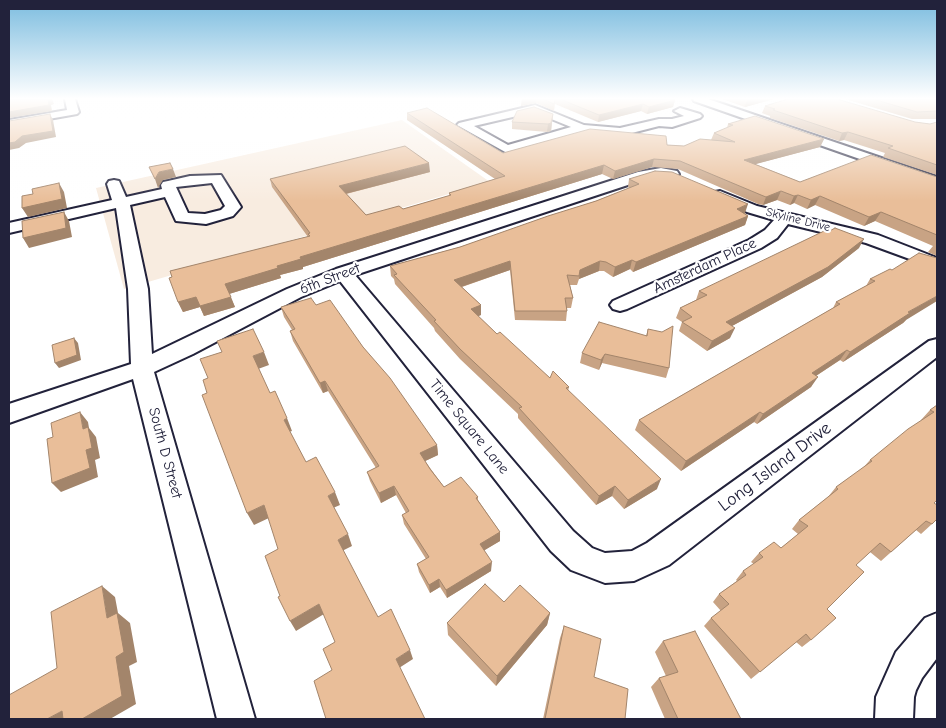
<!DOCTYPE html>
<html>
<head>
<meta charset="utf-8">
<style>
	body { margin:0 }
	#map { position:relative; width:946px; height:728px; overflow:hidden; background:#fff; font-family:"Comic Neue",sans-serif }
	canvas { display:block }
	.frame { position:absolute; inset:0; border:10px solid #22223b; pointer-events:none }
</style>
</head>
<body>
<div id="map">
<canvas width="946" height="728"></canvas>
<div class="frame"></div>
</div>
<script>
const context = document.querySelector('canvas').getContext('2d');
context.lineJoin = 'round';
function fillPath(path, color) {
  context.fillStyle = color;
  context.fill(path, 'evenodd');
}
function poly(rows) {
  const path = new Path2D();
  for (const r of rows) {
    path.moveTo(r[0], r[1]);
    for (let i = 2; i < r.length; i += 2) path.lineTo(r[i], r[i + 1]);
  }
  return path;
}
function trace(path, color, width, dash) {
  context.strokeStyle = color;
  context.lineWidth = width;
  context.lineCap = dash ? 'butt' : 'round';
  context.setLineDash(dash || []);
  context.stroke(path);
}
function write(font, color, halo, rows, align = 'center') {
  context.font = font + ' "Comic Neue",sans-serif';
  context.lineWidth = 4.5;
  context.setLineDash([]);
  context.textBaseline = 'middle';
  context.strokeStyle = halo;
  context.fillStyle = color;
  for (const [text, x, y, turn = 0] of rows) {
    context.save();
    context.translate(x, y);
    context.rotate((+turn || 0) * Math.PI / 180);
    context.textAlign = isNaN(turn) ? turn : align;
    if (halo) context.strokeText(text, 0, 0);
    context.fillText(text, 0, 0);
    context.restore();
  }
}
fillPath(poly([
	[402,120,490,182,124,289,96,188]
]), '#f8ece0');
const minor = poly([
	[65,99,75,99,79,112,77,114,9,126,9,120,67,110,65,99],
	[693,99,708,99,937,177,937,186,694,101,693,99],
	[535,105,584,125,620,128,659,119,672,119,684,116,674,111,680,108,700,114,702,116,700,118,672,127,659,126,620,136,582,132,507,153,457,125,459,123,535,105],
	[534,112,571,127,508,145,474,126,534,112],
	[661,168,677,171,679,174,672,178,661,176,646,179,355,275,573,531,592,548,605,553,632,551,647,543,929,341,937,339,937,357,669,565,634,581,605,583,571,570,551,551,340,281,301,297,193,354,154,372,255,719,217,719,133,379,9,423,9,404,131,364,128,289,116,208,9,233,9,223,112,200,107,184,109,181,114,180,119,181,126,197,162,189,161,185,163,182,168,181,190,176,221,175,241,207,233,216,206,224,176,221,165,197,130,205,148,289,152,354,287,289,336,269,638,172,661,168],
	[212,183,225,206,221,210,205,214,188,213,176,187,212,183],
	[720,191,757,206,878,235,937,258,937,269,866,243,788,224,777,238,761,248,627,309,620,311,613,309,610,305,613,301,749,240,765,230,774,220,747,212,715,198,713,195,715,192,720,191],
	[937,613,937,658,922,678,916,690,914,697,913,719,875,719,876,697,896,652,925,618,937,613]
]);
trace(minor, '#22223b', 4);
fillPath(minor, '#fff');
fillPath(poly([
	[522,99,672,99,675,100,673,107,647,114,641,111,598,122,555,104,554,111,536,103,521,106],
	[722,99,774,99,745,107],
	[845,99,937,99,937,119,912,119],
	[765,106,930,124,937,122,937,175,883,157,885,153,844,140,839,141,770,118,770,116,762,113],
	[407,113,503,153,667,145,684,146,711,140,714,133,727,128,728,124,824,139,820,147,755,164,800,182,937,177,937,256,928,252,933,246,875,221,864,226,815,205,807,209,794,203,790,205,777,200,763,205,758,204,678,169,652,167,613,179,602,174,303,267,303,269,280,275,281,278,229,294,235,307,204,316,200,307,183,312,178,302,308,237,272,187,270,179,430,172,346,194,366,215,403,209,449,196,449,193,495,179,407,120],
	[553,114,551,131,547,132,512,129,512,122],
	[629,179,745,213,748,216,745,225,633,272,630,269,613,277,604,271,599,271,579,279,577,285,570,285,573,298,571,308,567,308,567,311,566,321,515,320,510,270,462,287,481,305,481,315,478,316,497,334,550,378,569,387,568,391,657,489,624,509,612,496,596,505,518,418,518,414,460,359,435,331,434,328,395,284,394,279,391,276,390,266,460,247,596,201,629,188,628,187],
	[859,248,822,277,732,326,730,338,707,351,679,331,682,322,676,318,680,308,696,300,699,291],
	[892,270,906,320,903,323,843,362,840,360,816,376,811,387,757,424,754,422,681,471,635,430,639,420,833,308,836,302,866,286,870,279],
	[316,305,363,347,437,445,438,455,425,461,444,487,478,497,478,500,500,532,500,541,484,550,491,571,447,598,440,587,430,593,419,572,417,564,426,559,404,524,402,515,406,513,396,495,381,503,370,481,367,472,376,468,328,391,323,393,293,341,290,331,292,330,284,317,281,307],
	[648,329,669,368,666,378,602,363,599,370,580,363,582,353,646,336],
	[937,405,935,503,932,524,921,534,916,530,881,561,870,552,856,565,827,609,811,640,802,647,796,642,751,679,704,626,711,618,721,611,713,602,719,594,737,581,736,580,743,571,754,564,751,562,759,553,781,548,798,534,792,529,799,520,828,497,836,487,862,469,870,460,922,420,921,420,930,410],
	[504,602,550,613,547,625,496,686,448,635,447,623],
	[564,626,594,677,625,719,543,719,560,638],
	[663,641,741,719,665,719,651,687,659,678,666,676,655,652]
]), '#c8a384');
fillPath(poly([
	[49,99,52,99,54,104,51,105,52,111,9,118,9,112],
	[522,99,536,99,536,103,521,106],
	[751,99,774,99,745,107,747,100],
	[675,100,673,107,647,114,649,107],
	[643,104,641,111,598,122,599,115],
	[50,114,53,120,56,137,26,143,19,148,9,150,9,143],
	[553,114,551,131,547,132,548,124],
	[848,132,844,140,839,141,842,133],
	[824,139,820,147,741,168,744,160],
	[654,159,652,167,613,179,615,171],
	[429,163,430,172,341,195,339,186],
	[604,165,602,174,303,267,303,269,280,275,281,278,229,294,225,284,300,257],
	[173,169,176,177,163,180,158,188,155,179,159,172],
	[59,183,64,192,67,208,28,217,22,208],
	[781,191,777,200,763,205,766,197],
	[798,195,794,203,790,205,794,196],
	[820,196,815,205,807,209,811,200],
	[748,204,745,213,733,218,737,209],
	[64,212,69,221,72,237,29,248,23,238],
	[881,212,875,221,864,226,869,217],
	[748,216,745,225,633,272,636,262],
	[864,239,859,248,822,277,721,332,726,322],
	[632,260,630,269,613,277,615,267],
	[510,261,510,270,455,289,454,280],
	[600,261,599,271,579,279,580,270],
	[937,296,937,301,906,320,903,323,843,362,850,352,908,312],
	[196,297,231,297,235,307,204,316,200,307,183,312,178,302],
	[481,305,481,315,471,319,471,309],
	[735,328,730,338,707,351,712,341],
	[74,338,78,343,81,360,59,368,55,363],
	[847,350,840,360,805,383,812,373],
	[264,352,269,365,258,369,253,356],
	[605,354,602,363,599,370,601,360],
	[818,377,811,387,757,424,763,414],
	[325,381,328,391,323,393,320,383],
	[80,412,88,422,89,428,96,437,100,458,95,460,98,477,61,492,52,483,83,429],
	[760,412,754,422,681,471,686,461],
	[287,418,292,431,289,432,284,420],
	[437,445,438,455,421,463,420,453],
	[661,479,657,489,624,509,628,500],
	[394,486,396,495,381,503,379,493],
	[615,486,612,496,596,505,599,496],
	[335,492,340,505,333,508,328,496],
	[9,503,10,524,9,524],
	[264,505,271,517,254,525,247,513],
	[500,532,500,541,480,553,480,544],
	[348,534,352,546,342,551,338,540],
	[492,562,491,571,447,598,446,590],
	[439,579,440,587,430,593,429,585],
	[102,586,115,597,118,613,130,623,137,662,129,666,136,704,110,719,82,719,116,657,107,618],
	[319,604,324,614,296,631,290,621],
	[550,613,547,625,496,686,497,676],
	[410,650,413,659,399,668,396,659],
	[62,711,77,719,47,719]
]), '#a3856b');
const building = poly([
	[9,99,49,99,48,99,49,105,9,112,9,99],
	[543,99,555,99,554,104,543,99],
	[560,99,672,99,675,100,649,107,643,104,599,115,560,99],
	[788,99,837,99,915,122,930,124,937,122,937,165,888,148,893,146,848,132,842,133,773,110,775,109,765,106,788,99],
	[873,99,937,99,937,111,917,112,873,99],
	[534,107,553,114,551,123,548,124,512,122,517,111,534,107],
	[427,108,503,153,590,129,666,136,667,145,684,146,700,139,735,142,714,133,733,125,728,124,755,116,824,139,744,160,800,182,871,155,937,177,937,235,881,212,869,217,820,196,811,200,798,195,794,196,781,191,766,197,761,195,680,161,654,159,615,171,604,165,300,257,301,259,277,266,278,268,225,284,231,297,200,306,196,297,178,302,169,278,172,277,170,271,310,236,308,234,310,233,270,179,405,146,429,163,339,186,366,215,399,206,403,209,451,195,449,193,505,176,407,113,427,108],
	[50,114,53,131,22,136,15,142,9,143,9,121,50,114],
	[170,163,173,169,159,172,155,179,149,167,170,163],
	[655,171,672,172,748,204,737,209,748,216,636,262,632,260,615,267,606,262,600,261,580,270,579,276,567,275,573,298,565,298,567,311,515,311,510,261,454,280,481,305,471,309,497,334,500,332,550,378,553,371,569,387,566,388,661,479,628,500,615,486,599,496,519,408,522,407,460,349,434,321,436,320,394,275,397,274,390,266,460,247,548,216,596,201,639,184,629,179,655,171],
	[59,183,62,199,22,208,22,196,33,194,32,189,59,183],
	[64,212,66,228,23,238,22,221,64,212],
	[835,228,864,239,828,267,726,322,735,328,712,341,682,322,692,317,680,308,707,295,699,291,824,231,828,232,835,228],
	[919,253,937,258,937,296,908,312,910,313,850,352,847,350,812,373,818,377,763,414,760,412,686,461,639,420,840,304,836,302,875,281,870,279,890,269,892,270,919,253],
	[311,298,316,305,330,300,363,347,390,378,437,445,420,453,430,469,444,487,461,477,478,497,476,498,500,532,480,544,492,562,446,590,439,579,429,585,417,564,429,557,402,515,409,511,394,486,379,493,367,472,379,466,325,381,320,383,290,331,295,329,281,307,311,298],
	[599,322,647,336,648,329,662,332,673,326,669,368,605,354,601,360,582,353,599,322],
	[253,329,264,352,253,356,270,393,275,391,287,418,284,420,306,462,316,457,335,492,328,496,348,534,338,540,378,617,391,609,410,650,396,659,425,719,326,719,314,681,332,670,323,649,335,642,319,604,290,621,278,597,280,596,265,556,278,549,264,505,247,513,202,395,207,393,203,380,208,378,200,359,222,352,217,341,253,329],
	[74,338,77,355,55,363,52,345,74,338],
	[937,405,937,500,934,503,937,505,937,519,932,524,926,521,891,552,880,543,856,565,864,572,827,609,836,618,811,640,806,634,760,672,711,618,729,604,719,594,746,575,743,571,763,557,759,553,774,542,781,548,808,526,799,520,838,489,836,487,872,461,870,460,908,429,934,412,930,410,937,405],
	[80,412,83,429,88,427,92,448,86,450,90,468,52,483,47,439,53,437,51,423,80,412],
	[485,584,504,602,520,585,550,613,497,676,447,623,485,584],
	[102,586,107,618,117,613,124,652,116,657,122,696,82,719,63,719,62,711,47,719,9,719,9,695,57,668,51,612,102,586],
	[564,626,601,639,594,677,628,689,625,719,545,719,564,626],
	[695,631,741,719,678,719,659,678,678,672,663,641,695,631]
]);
fillPath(building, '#e9be99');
trace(building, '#a3856b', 1);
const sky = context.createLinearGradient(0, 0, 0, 201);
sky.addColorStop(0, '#7bbcdf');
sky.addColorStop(0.49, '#fff');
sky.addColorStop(1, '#ffffff00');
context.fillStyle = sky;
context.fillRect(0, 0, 946, 201);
write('12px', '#22223b', '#fff', [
	["Skyline Drive",798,220,14]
]);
write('15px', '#22223b', '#fff', [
	["Amsterdam Place",705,266,-25],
	["6th Street",330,279,-21],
	["Time Square Lane",469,427,51],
	["South D Street",165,453,75]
]);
write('18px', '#22223b', '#fff', [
	["Long Island Drive",775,467,-37]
]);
</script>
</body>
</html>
